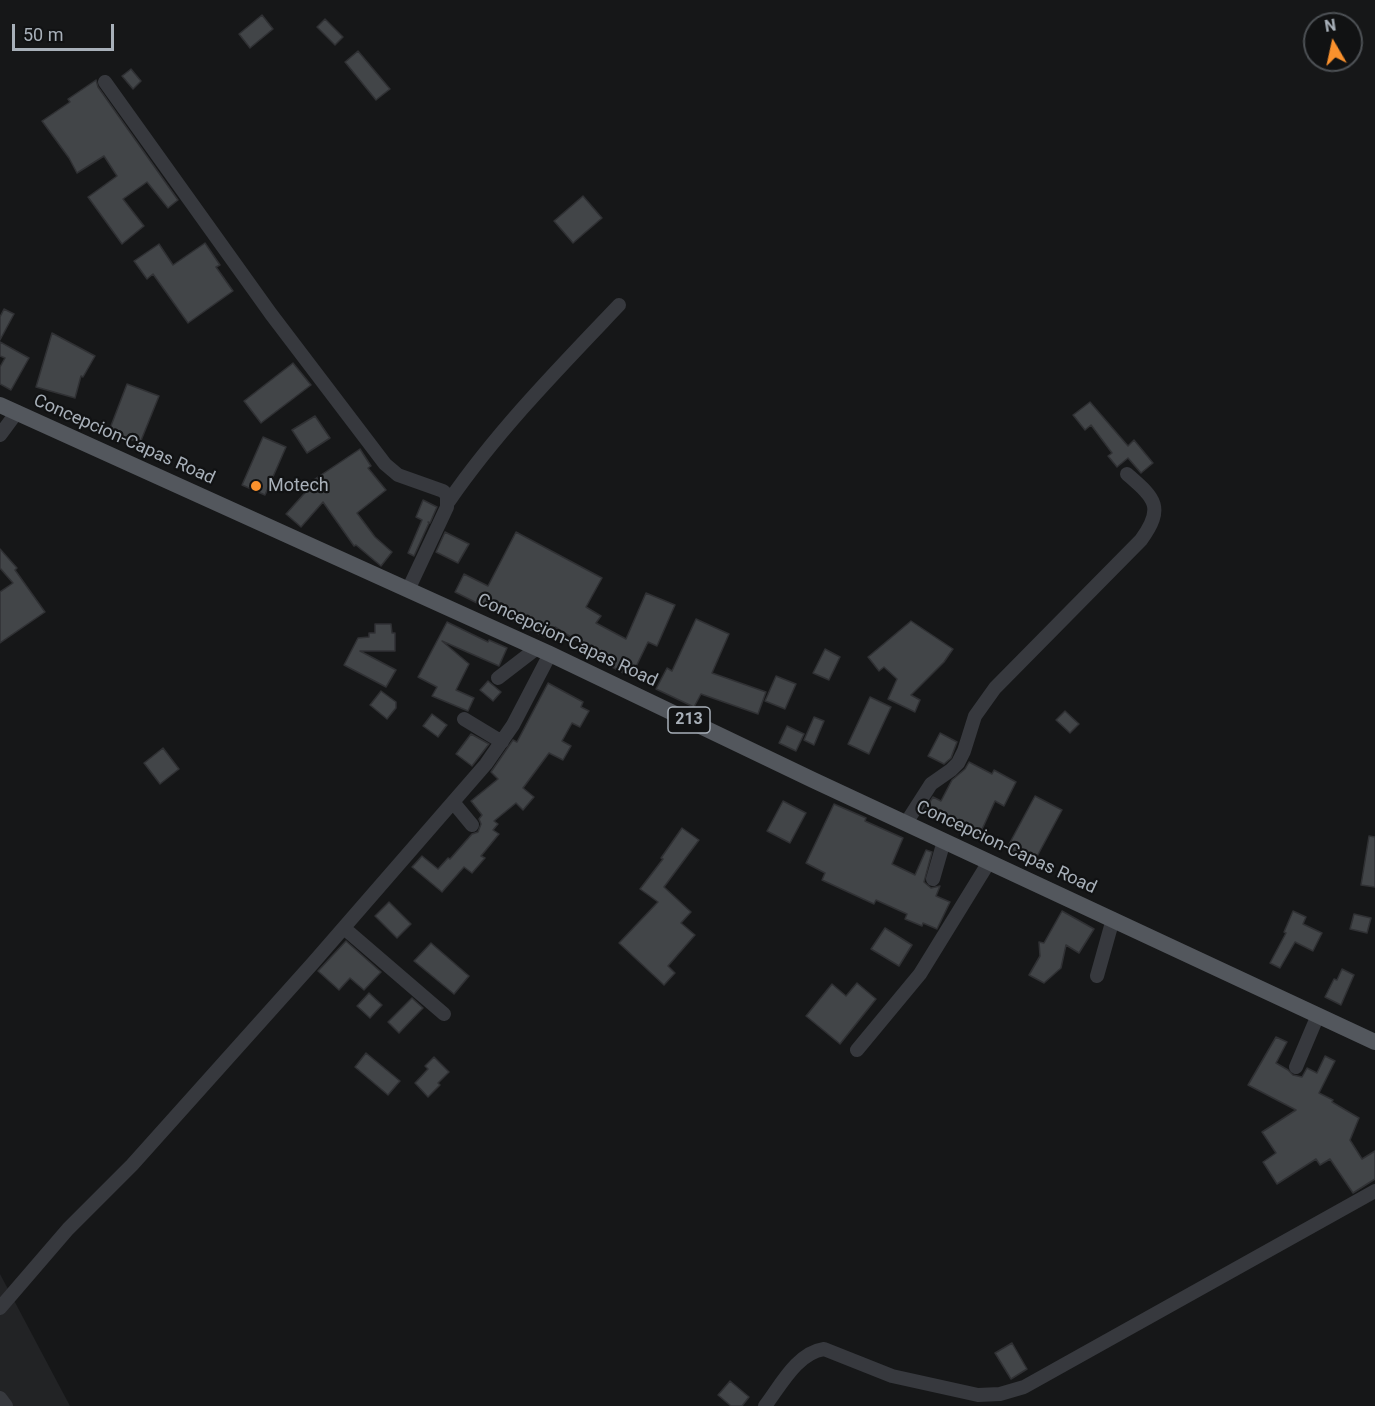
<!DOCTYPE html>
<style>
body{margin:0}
#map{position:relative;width:1375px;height:1406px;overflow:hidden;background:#161718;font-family:Roboto,sans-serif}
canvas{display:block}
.north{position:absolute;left:1303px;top:12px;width:60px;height:60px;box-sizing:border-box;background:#111213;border:2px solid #4d5155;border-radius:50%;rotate:351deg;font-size:16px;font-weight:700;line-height:24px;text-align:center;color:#a8b0b9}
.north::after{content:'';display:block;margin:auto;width:21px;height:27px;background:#fa912d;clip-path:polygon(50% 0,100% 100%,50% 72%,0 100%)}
.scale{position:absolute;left:12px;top:24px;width:102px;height:27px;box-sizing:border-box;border:3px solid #a8b0b9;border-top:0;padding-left:8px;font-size:18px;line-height:21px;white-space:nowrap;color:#a8b0b9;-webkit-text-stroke:4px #111213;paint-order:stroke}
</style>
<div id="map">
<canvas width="1375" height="1406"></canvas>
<div class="north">N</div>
<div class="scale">50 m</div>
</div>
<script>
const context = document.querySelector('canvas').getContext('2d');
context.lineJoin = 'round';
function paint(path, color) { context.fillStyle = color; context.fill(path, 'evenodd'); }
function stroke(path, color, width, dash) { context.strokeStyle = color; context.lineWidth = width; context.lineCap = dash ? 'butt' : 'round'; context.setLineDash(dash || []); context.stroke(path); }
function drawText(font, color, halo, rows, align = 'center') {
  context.font = font + ' Roboto,sans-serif'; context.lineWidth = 4.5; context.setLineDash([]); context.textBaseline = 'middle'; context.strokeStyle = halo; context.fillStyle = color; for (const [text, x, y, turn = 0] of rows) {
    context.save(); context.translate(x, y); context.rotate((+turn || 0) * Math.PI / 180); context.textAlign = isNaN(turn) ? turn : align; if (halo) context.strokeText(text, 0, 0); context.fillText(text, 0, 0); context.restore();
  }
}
paint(new Path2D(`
 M0,1274L70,1406H0Z`), '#222325');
const building = new Path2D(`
 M262,15L273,29L250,48L239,34Z
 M325,19L343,37L335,45L317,27Z
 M358,51L390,89L376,100L345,62Z
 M131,69L141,81L133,89L122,76Z
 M96,80L98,87L178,200L168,208L147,182L123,199L144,226L122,244L88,197L117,176L104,156L77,173L69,158L42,121L70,102L68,99Z
 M583,196L602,218L573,243L554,221Z
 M205,243L220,265L216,267L233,291L188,323L153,274L147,279L134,261L159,244L173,265Z
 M4,309L14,314L0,340V317Z
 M52,333L95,356L83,377L81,376L75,398L36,387Z
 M0,342L29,358L11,390L0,384V367L5,358L0,356Z
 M293,363L311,385L261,423L244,401Z
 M127,384L159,396L140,443L109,431Z
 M1090,402L1128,446L1134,440L1153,463L1141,473L1128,458L1117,467L1108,456L1112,453L1091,425L1085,430L1073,415Z
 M315,416L330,438L307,453L292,430Z
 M263,437L286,447L265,495L242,485Z
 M360,449L371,466L368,468L386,490L357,513L375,537L392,552L381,566L356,545L354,546L323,502L301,527L286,514L311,486L309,483Z
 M423,500L437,507L430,523L428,522L429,523L414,556L408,553L422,520L416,517Z
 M445,532L469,544L458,563L436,552Z
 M516,532L602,578L586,607L601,616L596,623L626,639L646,593L675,605L657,646L648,642L631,677L584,652L587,647L555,627L549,639L455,592L464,574L488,586Z
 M0,549L17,568L15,570L45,612L0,643V592L13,583L0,568Z
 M696,619L729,634L712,673L766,692L758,714L701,694L694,707L656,689L667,668L672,671Z
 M911,621L953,649L944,662L911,695L920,700L915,712L888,699L897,679L884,667L879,671L868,657Z
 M447,622L488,642L489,640L507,648L499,666L442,641L469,664L456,690L474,698L468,711L432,696L437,687L418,677Z
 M375,624H391L392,633H395V651H360L396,670L386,687L344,665L358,638L369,637V633H375Z
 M825,649L840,657L829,680L813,673Z
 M776,676L796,684L785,709L765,701Z
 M488,681L501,692L493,701L480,690Z
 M548,683L583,702L581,707L589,711L580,727L572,723L562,741L571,746L563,760L549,753L523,788L534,797L523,810L516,803L494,821L498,824L493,830L499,834L481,856L485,858L472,873L464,867L442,892L412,867L422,856L438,869L448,858L450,859L472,834L478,832L481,824L479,819L482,815L471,801L498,779L491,772L513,740L517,742Z
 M381,691L396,702V708L387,719L370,705Z
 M870,697L891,707L869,754L848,744Z
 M1065,711L1079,724L1070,733L1056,720Z
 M432,714L447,725L438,737L423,726Z
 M814,717L824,721L814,745L804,740Z
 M787,726L804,734L796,751L779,743Z
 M940,733L957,742L951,758L944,764L928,756Z
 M471,734L489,744L472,766L456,754Z
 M163,748L179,769L160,784L144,763Z
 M969,762L992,774L994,770L1016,782L1004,806L995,801L979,836L924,811L933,797L941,801L952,780L965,769Z
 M1035,796L1062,810L1034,862L1007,848Z
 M783,801L806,813L790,843L767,831Z
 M834,804L866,818L865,821L903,838L892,864L915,875L926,850L932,852L924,882L931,888L940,886L936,896L950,902L937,929L923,923L922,926L905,919L907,914L876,900L874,904L822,880L825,873L806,863Z
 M682,828L699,840L664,887L691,912L681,923L695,935L668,966L675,973L664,985L619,943L658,902L640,889L663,859L661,858Z
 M1369,836L1375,837V887L1361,885Z
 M389,902L411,924L397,938L375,916Z
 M1062,911L1094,929L1079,953L1066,945L1061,968L1044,983L1029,975L1040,956L1039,942L1044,943Z
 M1293,911L1306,917L1303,924L1322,933L1313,951L1295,942L1280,968L1270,963L1286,933L1284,932Z
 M1354,914L1371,918L1367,933L1350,929Z
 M885,928L912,945L899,966L871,949Z
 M346,941L381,972L364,990L350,978L339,990L318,971Z
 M431,943L469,976L454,994L414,961Z
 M1342,969L1354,975L1341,1005L1325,997L1334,979L1337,980Z
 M857,983L876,999L840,1044L806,1016L832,984L846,996Z
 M369,993L382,1005L370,1018L357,1006Z
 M412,998L423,1008L399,1033L388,1022Z
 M1276,1037L1287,1042L1276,1063L1288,1070L1293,1075L1302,1077L1307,1068L1317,1073L1325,1056L1335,1061L1319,1093L1333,1100L1332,1102L1359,1118L1350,1140L1362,1159L1375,1151V1179L1353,1193L1330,1159L1320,1165L1316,1159L1277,1184L1263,1162L1276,1153L1262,1132L1296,1110L1248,1085Z
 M366,1053L400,1081L388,1095L355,1067Z
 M434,1057L449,1072L438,1083L440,1085L428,1097L415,1083L428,1069L425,1066Z
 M1012,1343L1027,1369L1011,1379L995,1353Z
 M730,1381L749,1397L742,1406H731L718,1395Z`);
paint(building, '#424548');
stroke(building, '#303134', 1.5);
stroke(new Path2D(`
 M105,82L271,314L385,464L398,475L443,491L447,495V507L408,590
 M0,435L17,412
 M449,501C498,430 560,367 619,305
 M498,678L537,648
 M464,719L502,742
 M453,802L472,825
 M906,823L931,784L951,770L958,763L964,751L975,716L995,688L1141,540C1166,506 1153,497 1127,474
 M933,879L944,841
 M344,928L444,1014
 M1097,976L1113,919
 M857,1050L920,974L989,862
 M1296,1067L1318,1015
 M0,1308L68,1229L132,1165L313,963L486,764L513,725L550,654
 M0,1398L6,1406
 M765,1406C781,1385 797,1353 824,1349L892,1376L978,1395L1000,1394L1024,1387L1375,1191`), '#37393e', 14);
stroke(new Path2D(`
 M0,405L550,654L813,780L1375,1042`), '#53575d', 16);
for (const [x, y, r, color] of [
 [256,486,6,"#fa912d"]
]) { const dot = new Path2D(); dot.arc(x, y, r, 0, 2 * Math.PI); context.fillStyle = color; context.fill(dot); stroke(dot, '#111213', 2); }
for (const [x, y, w] of [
 [689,720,42]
]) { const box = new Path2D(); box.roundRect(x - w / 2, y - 13, w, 26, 4.5); context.fillStyle = '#111213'; context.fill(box); stroke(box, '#a8b0b9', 1.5); }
drawText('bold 16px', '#a8b0b9', null, [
 ["213",689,720]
]);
drawText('18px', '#a8b0b9', '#111213', [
 ["Concepcion-Capas Road",124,440,24],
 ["Concepcion-Capas Road",567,641,25],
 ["Concepcion-Capas Road",1006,848,25]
]);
drawText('18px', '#a8b0b9', '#111213', [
 ["Motech",268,486]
], 'left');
</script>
